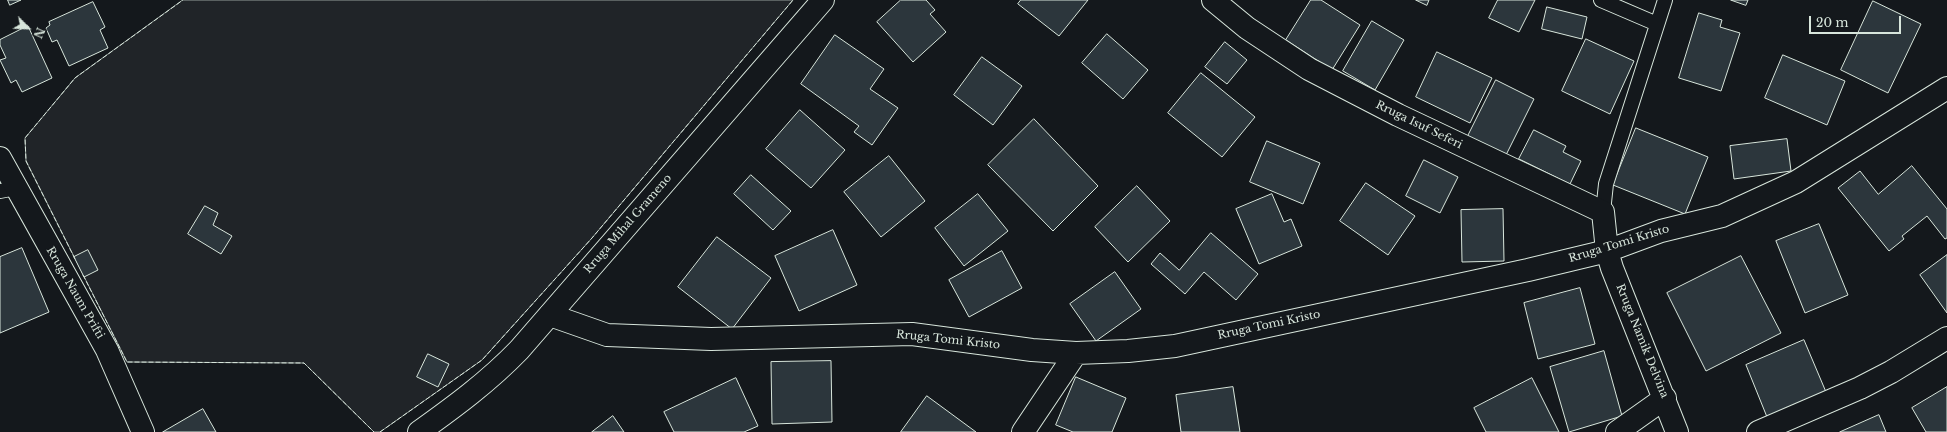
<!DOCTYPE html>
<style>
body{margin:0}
#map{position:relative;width:1947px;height:432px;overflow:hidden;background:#14181c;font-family:"Libre Baskerville",serif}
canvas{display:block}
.north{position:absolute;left:8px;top:8px;width:40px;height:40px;-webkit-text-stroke:3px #14181c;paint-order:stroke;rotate:114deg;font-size:11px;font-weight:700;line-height:16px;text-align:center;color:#d8e6dc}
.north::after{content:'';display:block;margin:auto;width:14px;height:18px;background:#d8e6dc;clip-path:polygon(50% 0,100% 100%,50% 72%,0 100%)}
.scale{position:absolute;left:1809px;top:16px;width:92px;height:18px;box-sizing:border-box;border:2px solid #d8e6dc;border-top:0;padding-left:5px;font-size:12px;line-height:14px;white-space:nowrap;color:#d8e6dc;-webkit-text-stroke:3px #14181c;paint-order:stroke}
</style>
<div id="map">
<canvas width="1947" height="432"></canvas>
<div class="north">N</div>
<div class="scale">20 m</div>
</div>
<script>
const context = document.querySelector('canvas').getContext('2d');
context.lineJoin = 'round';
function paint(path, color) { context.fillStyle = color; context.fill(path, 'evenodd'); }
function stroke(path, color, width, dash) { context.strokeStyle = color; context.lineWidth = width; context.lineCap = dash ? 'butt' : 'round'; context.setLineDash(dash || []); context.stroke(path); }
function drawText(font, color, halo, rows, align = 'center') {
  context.font = font + ' "Libre Baskerville",serif'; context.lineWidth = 3; context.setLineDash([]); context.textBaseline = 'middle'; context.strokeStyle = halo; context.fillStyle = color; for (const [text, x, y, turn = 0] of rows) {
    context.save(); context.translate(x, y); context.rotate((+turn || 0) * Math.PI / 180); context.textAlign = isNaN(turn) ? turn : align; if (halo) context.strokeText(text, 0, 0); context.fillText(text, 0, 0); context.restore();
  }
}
const green = new Path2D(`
 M183,0H793L592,238L482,360L380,432H374L304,363L127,362L26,161L25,138L75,78Z`);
paint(green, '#202428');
stroke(green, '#939e99', 1);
const building = new Path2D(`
 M8,0H21L10,5Z
 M901,0H926L935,10L930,14L946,32L913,62L877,22Z
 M1021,0H1088L1059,36L1018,4Z
 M1311,0H1321L1360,25L1332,70L1286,40Z
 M1416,0H1429L1427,5Z
 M1498,0H1535L1519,32L1489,18Z
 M1731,0H1748L1746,5Z
 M1873,1L1921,24L1888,93L1841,70Z
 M93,2L105,27L100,30L108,48L69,66L57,40L52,42L46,28L50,25L49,22Z
 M1547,7L1587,17L1582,39L1542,29Z
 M1699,13L1722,20L1720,27L1740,33L1721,91L1679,78Z
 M1372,21L1404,40L1375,90L1343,71Z
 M28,26L52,78L22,92L16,80L11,83L0,60L6,58L0,45V40Z
 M1107,34L1148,70L1123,99L1082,63Z
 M835,35L884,69L870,89L898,108L872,145L854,132L859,126L801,84Z
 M1586,39L1634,61L1610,114L1562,91Z
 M1225,42L1247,60L1227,84L1205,67Z
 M1437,52L1492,78L1470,123L1416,97Z
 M1783,55L1845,81L1827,125L1765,98Z
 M982,57L1022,86L993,125L954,95Z
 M1201,73L1255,117L1222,157L1168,113Z
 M1496,80L1534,99L1506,155L1468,136Z
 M800,110L845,150L811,188L766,149Z
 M1034,119L1098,186L1053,231L988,165Z
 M1636,128L1708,157L1685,214L1613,185Z
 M1534,130L1566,146L1563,152L1581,161L1570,184L1519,159Z
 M1787,139L1791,171L1734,179L1730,146Z
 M1267,141L1320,163L1303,204L1250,182Z
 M889,156L925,201L881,237L844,192Z
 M1424,160L1458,177L1440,213L1406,196Z
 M1912,166L1947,209V238L1945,239L1927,216L1902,236L1904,239L1889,251L1838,188L1860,171L1878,194Z
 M751,175L791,211L773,230L734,194Z
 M1366,183L1415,216L1388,255L1340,221Z
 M1137,186L1170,221L1128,262L1095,227Z
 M978,194L1008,231L964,266L935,228Z
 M1272,194L1284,222L1291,219L1302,246L1259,264L1236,209Z
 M205,206L218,213L213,225L232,236L221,254L188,234Z
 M1503,209L1504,261L1462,262L1461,210Z
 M1819,224L1848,295L1805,313L1776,241Z
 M833,230L857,285L799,311L775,256Z
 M1211,233L1258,274L1236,300L1204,272L1185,294L1151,264L1160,253L1179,270Z
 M717,237L771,278L732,329L678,287Z
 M22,248L49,312L0,333V257Z
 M88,250L98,270L84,277L74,257Z
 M1002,251L1022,288L969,317L949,280Z
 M1947,255V313L1920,275Z
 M1741,256L1781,333L1706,371L1667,293Z
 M1115,272L1141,309L1096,341L1070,304Z
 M1580,288L1595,344L1538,359L1524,303Z
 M1804,340L1826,392L1767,417L1746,365Z
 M1604,351L1622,416L1569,432L1550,367Z
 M428,354L449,364L438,387L417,377Z
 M831,361L832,422L772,424L771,362Z
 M1076,377L1126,398L1112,432H1073L1056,425Z
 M736,378L758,426L744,432H674L664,412Z
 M1532,378L1559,432H1486L1474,408Z
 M1233,387L1240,432H1181L1176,395Z
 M1947,387V432H1926L1912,408Z
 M927,396L976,432H901Z
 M203,409L216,432H163Z
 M1879,415L1886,432H1840Z
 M613,416L624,432H592Z`);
paint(building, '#2c363c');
stroke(building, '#d8e6dc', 1);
const service = new Path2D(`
 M1601,0L1657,24
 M0,191L16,188
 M1603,212L1606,184L1665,0`);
const minor = new Path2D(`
 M1213,0L1247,28L1309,69L1398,115L1603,212L1607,251L1612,268L1677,432
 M0,158L107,350L143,432
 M550,315L607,335L711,339L912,334L1032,350L1076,353L1128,351L1175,346L1528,270L1607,251L1661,231L1722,216L1796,182L1947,88
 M1023,432L1076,353
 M1617,432L1665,398
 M1758,432L1860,388L1891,372L1947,338`);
const tertiary = new Path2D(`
 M419,432C454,407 488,382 519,350L823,0`);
stroke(service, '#d8e6dc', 16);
stroke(minor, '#d8e6dc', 24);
stroke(tertiary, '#d8e6dc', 24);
stroke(service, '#14181c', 14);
stroke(minor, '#14181c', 22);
stroke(tertiary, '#14181c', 22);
stroke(new Path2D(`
 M75,259L26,161L25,138L75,78L183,0
 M83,275L127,362L304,363L374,432
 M380,432L482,360L592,238L793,0`), '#d8e6dc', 1, [5, 2]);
drawText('11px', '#d8e6dc', '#14181c', [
 ["Rruga Isuf Seferi",1419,125,26],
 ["Rruga Mihal Grameno",628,224,-49],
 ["Rruga Tomi Kristo",1619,244,-17],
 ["Rruga Naum Prifti",75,293,60],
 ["Rruga Tomi Kristo",1269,325,-12],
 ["Rruga Tomi Kristo",948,340,6],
 ["Rruga Namik Delvina",1642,341,68]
]);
</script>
